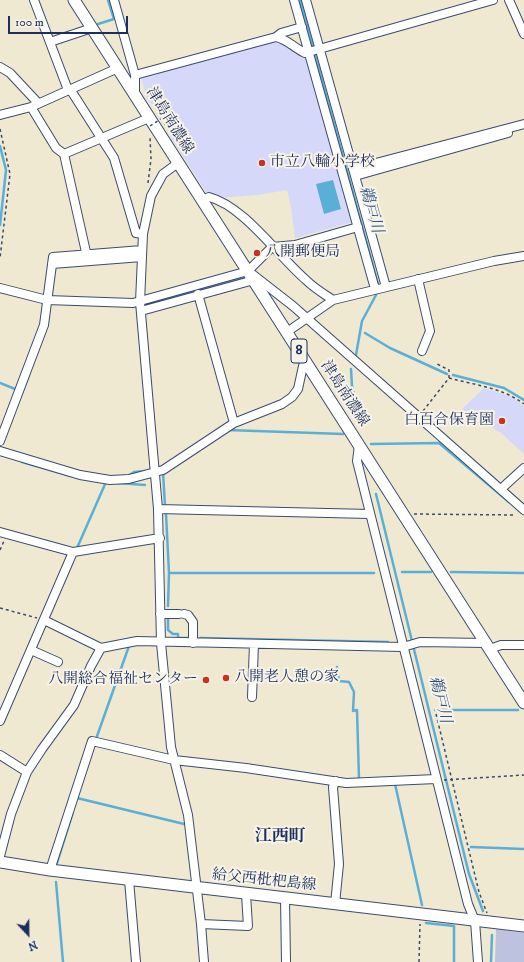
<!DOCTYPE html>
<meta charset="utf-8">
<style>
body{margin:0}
#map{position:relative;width:524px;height:962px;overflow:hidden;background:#efe9d1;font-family:"IM FELL DW Pica",serif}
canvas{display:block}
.north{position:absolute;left:8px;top:914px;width:40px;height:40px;-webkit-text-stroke:3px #f7f3e8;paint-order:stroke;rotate:158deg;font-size:11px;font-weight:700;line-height:16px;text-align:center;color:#1b2f5e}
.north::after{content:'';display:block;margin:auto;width:14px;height:18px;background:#1b2f5e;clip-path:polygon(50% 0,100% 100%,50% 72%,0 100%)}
.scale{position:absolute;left:8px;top:16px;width:120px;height:18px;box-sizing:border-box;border:2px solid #1b2f5e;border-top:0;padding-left:5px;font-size:12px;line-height:14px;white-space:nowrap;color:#1b2f5e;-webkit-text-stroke:3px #f7f3e8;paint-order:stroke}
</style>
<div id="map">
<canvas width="524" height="962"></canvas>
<div class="north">N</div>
<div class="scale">100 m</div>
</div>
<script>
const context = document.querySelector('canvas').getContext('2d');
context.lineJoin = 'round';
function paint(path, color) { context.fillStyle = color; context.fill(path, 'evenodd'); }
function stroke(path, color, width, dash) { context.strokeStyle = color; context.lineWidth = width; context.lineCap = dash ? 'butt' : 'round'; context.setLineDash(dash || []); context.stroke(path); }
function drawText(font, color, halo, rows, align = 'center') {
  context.font = font + ' "IM FELL DW Pica","Noto Serif JP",serif'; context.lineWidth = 4; context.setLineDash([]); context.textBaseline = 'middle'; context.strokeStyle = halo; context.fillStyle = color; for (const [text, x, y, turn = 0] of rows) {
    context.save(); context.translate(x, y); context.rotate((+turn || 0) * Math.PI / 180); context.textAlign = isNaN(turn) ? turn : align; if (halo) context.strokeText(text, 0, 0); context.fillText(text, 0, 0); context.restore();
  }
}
paint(new Path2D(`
 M273,41L285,44L295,54L305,56L353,222L295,238L291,207L287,190L258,195L218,198L208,195L170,136L174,132L163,114L164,108L153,105L148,101L141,78Z
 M484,388L512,397L524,406V454L501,433L462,409Z`), '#d5d8f9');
paint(new Path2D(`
 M496,929L524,933V962H495Z`), '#bdc3de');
paint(new Path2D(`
 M333,180L341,209L324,214L316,184Z`), '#5bafd7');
stroke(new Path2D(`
 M300,0L378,284L376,295L362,321L356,355
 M98,24L114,19L108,0
 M0,146L6,170L0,225
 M149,304L244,278
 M365,333L390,348L447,374
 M351,369L352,386L361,426
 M453,375L504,388L524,400
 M0,383L15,389
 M22,393L29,375
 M227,430L343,434
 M371,444L439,443L509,502
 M22,462L71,476
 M163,472L165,506
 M128,476L134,472L146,471
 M118,483L145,485
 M376,494L469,874L483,911
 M166,514L169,573L168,606
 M77,548L106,482
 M402,572H431
 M451,572L524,573
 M169,573H374
 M168,617V630L173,634H178V638H188
 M200,638L388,642
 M337,667L339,681L349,682L354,692L353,711L357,710L359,779
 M435,710H518
 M96,739L129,646
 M395,784L422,905
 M77,798L184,824
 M471,847L524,849
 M57,863L73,812
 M56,882L63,962
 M426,923L454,926V962
 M491,962L492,935`), '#5bafd7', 2.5);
const minor = new Path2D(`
 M34,0L68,90
 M114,0L135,75V94
 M294,0L375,289
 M306,0L386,287
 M509,0L524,34
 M276,37L281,33L302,27
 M50,42L92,28
 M0,67L10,73L38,103
 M135,75L276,37C287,39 294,48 305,53L493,0
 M70,89L114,158L136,233L143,234
 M31,107L56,148L64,154L149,118
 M0,115L31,107L118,68
 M64,154L88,261
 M178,163L163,174L151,196L143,234L140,302L158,509L161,643L171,747L188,815L201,924L204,962
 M353,169L524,124
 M355,176L508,133
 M202,200L209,197C244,206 278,256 306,280C314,288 324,294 333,300
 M52,264L142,257
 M252,274L293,306L524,510
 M418,279L430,331L422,351
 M0,288L47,300L133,303L248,271L272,247L295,245L358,227
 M198,294L234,423
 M141,311L254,280
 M287,332L333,300L494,261L524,256
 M0,441L44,325L53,257L142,250
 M359,445L357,461L468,904L475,921L478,962
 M0,451L80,475L110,480L129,479L163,470L234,423L282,404L292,397L298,389L303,366L306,362
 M501,489L524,468
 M158,509L370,514
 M0,532L73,552
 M160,614H179
 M184,614L188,615L193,622V643
 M44,620L101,648L137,641L403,647L420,642L486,643
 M490,649L501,645H524
 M31,650L58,662
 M252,697L254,644
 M0,721L73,552L160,538
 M0,755L27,772
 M0,856L11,814L27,772L42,749L74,705L91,666L101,648
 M50,870L92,741L174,760L246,768L346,783L436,779
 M129,880L136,962
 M285,898L286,962
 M335,904L339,864L333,787L336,781
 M201,924L248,926L246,894`);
const major = new Path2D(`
 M74,0L524,703
 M0,862L50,870L524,926`);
stroke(minor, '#3b4b6f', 10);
stroke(major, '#3b4b6f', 13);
stroke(new Path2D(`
 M162,118L165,125
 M0,129L10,174L0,258
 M148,183L151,159L150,137
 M449,378C475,385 503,388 524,404
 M423,411L449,378V370L437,364
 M414,514L516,515
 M0,550L4,541
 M0,608L37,618
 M436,714L479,892L487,913
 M444,780L524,775
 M419,962L420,924`), '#3b4b6f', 1.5, [3, 3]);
stroke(minor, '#fff', 8);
stroke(major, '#fff', 11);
stroke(new Path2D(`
 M150,126L162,118`), '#3b4b6f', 1.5, [3, 3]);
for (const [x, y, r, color] of [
 [262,163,4,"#c8321e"],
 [257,253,4,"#c8321e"],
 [502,421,4,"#c8321e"],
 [226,678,4,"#c8321e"],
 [206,680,4,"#c8321e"]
]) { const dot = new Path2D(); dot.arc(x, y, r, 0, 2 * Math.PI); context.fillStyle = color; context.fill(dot); stroke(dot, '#f7f3e8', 1.5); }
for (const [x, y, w] of [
 [299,351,16]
]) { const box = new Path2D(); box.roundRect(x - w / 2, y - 12, w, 24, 3); context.fillStyle = '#f7f3e8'; context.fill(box); stroke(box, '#1b2f5e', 1); }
drawText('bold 14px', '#1b2f5e', null, [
 ["8",299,351]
]);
drawText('15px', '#1b2f5e', '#f7f3e8', [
 ["津島南濃線",169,121,58],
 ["津島南濃線",344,394,57],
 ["給父西枇杷島線",264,881,6]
]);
drawText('15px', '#1b2f5e', '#f7f3e8', [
 ["市立八輪小学校",270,163],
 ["八開郵便局",265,253],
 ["白百合保育園",494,421,"right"],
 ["八開老人憩の家",234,678],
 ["八開総合福祉センター",198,680,"right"]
], 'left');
drawText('italic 16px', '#2e5582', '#f7f3e8', [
 ["鵜戸川",370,210,74],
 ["鵜戸川",439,700,76]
]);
drawText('bold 17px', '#1b2f5e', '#f7f3e8', [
 ["江西町",280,837]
]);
</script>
